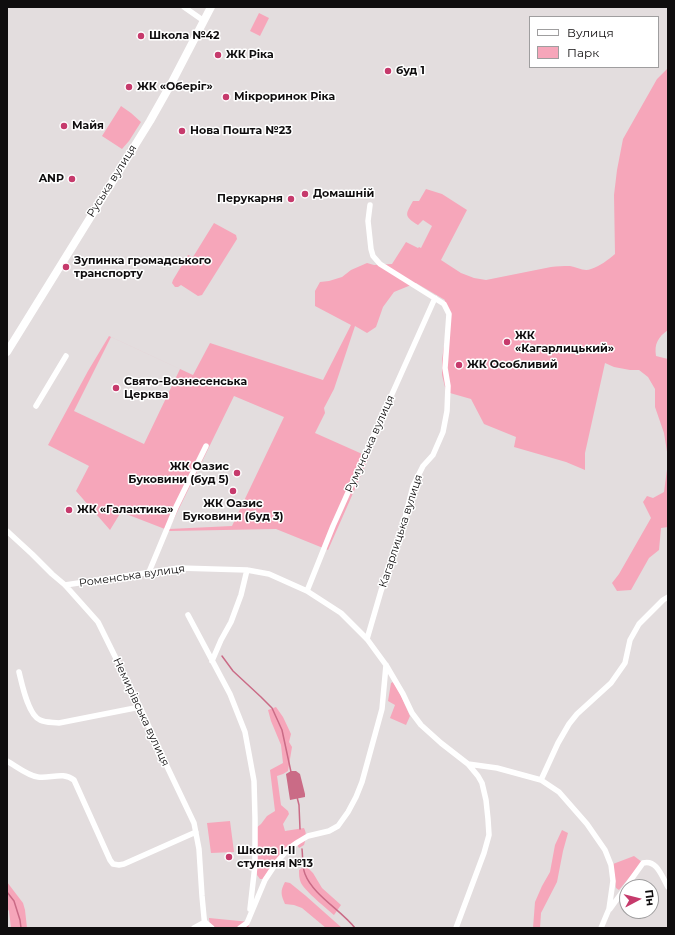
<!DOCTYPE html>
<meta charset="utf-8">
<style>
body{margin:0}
#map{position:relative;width:675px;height:935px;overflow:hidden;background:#e3ddde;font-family:Montserrat,sans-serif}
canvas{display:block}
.frame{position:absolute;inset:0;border:8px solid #0f0d0e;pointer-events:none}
.legend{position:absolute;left:529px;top:16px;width:130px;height:52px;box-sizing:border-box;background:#fff;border:1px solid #9f9e9f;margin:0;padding:5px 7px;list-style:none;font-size:12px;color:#0f0d0e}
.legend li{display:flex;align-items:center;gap:8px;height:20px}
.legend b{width:20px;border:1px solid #9f9e9f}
.north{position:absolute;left:619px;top:879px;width:40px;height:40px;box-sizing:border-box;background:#fff;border:1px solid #9f9e9f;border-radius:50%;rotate:83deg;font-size:11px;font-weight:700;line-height:16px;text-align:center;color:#0f0d0e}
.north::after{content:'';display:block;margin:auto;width:14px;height:18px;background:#c63a6c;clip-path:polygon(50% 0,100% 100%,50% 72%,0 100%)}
</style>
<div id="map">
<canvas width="675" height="935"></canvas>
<div class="frame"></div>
<ul class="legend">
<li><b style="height:5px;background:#fff"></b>Вулиця</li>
<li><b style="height:11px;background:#f6a6ba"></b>Парк</li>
</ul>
<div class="north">Пн</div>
</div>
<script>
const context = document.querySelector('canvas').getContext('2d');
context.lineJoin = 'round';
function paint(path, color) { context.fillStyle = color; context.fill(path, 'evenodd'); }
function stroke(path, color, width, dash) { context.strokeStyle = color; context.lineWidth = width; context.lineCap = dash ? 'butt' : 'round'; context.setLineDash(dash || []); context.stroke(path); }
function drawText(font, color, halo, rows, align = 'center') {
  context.font = font + ' Montserrat,sans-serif'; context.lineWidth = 3; context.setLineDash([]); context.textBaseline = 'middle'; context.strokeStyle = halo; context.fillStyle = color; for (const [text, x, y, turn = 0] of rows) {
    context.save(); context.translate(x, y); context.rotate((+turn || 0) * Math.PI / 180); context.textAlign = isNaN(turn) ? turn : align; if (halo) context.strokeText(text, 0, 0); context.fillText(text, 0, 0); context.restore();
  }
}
paint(new Path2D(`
 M259,13L269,18L260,36L250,31Z
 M668,68V330C658,337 654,344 656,356L668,359V458L664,433L655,407V389L648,377L639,370H630L614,367L605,363L585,453V470L566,462L514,447L516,437L484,424L471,399L450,393L446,391L442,375V360L447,325V312L443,306L445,300L416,283L394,292L383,307L376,327L367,333L355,326L334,389L324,408L325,413L315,433L369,457L328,550L276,529L170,531L121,512L110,530L76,491L89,466L48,445L88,371L109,336L193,375L210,343L323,380L351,325L315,306V291L320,282L329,281L342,277L351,270L367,263L374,265L392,264L406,242L418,248L419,247L421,248L432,226L423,220L418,225C404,216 405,215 413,201H419L426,189L442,194L467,210L441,260L461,273L474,278L486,280L551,267C557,266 563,266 570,266C577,267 584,272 591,269C600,266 608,260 615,254L614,195L617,170L623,139L657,79ZM111,337L180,369L144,444L74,411ZM234,396L284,417L232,526L169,529Z
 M121,106L131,113L141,122L129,141L122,149L102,136Z
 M214,223L236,235L237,239L202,295L198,296L181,285L178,287H175L172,283L173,280L188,255L193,257Z
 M668,462V527L661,528L659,550L649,558L631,590L617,591L612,583L619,574L651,518L643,502L647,496L653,498L664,492Z
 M393,682L396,685L410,716L406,725L390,718L395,705L388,701L391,683Z
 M276,707L283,717L291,734L289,742L292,747L288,771L283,774L277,776L281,805L288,811L289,814L283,824L285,831L304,828C307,834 306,839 304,845L299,848L295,841L287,847L263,879H260L257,875L256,828L261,824L267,816L275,811L270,770L283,763L281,745L271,721L268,710Z
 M230,821L234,852L211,853L207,823Z
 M562,830L568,833L563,851L557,882L541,913L540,928H533L535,902L542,886L550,872L555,845Z
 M634,856L642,862L619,890L616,888L613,864Z
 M307,867L313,873L322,888L341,905L334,915C325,907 307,893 301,883C299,879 299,874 299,870L302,868Z
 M7,882L23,903L25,910L27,928H11L9,911L7,908Z
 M285,882L290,883L306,896L342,928H326L302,908L294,905L285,904C281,895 280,891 285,882Z
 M209,918L250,922L248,928H210Z`), '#f6a6ba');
paint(new Path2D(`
 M291,771H296L300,774L305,794V797L290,800L286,774Z`), '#ca6b86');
stroke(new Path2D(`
 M222,656L233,671L261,697L272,708L282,730L291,772
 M297,797L299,805L300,829
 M302,849C303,857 302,867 305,874C313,895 341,910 355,928
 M7,892L14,901L20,920L21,928`), '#ca6b86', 1.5);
stroke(new Path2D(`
 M184,7L204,21
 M36,406L66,356
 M7,531L32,554L52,574L65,585L98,622L140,707L163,758L194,823L199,849L202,896L205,928
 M149,572L176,507L206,446
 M65,585L179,568L247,570L269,574L307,591L341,613L367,639L386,665L403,694L412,713L421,725L441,743L468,764L478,776L482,783L486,800L488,819L489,835L484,853L456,928
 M307,591L333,526L435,298
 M188,615L230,694L245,732L254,781L255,818V865L250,909
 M367,639L381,591L401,534L413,486L423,466L433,455L443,432L447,411L448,386L445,368L449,314L444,304L380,264L373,256L371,249L368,221L370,205
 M212,661L221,640L231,622L241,595L247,570
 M19,672C22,684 28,715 40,720C46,723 53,722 59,723L140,707
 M7,761C16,766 28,776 38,777C50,779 63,771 74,780L110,860L113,864L119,865L124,864L196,832
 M468,764L497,768L541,780L559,792L587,824L605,850L611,865L613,881L609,909L601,928
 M541,780L558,743L569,724L577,714L611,683L625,663L630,640L639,624L663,600L668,597
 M610,909L643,863C657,859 662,877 668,887
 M194,928L205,922L212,928
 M240,928L247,923L265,880L277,862L288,849L298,842L308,836L329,831L338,826L348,812L356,797L362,782L382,709L386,665`), '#fff', 5.5);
stroke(new Path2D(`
 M7,352L150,121L172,82L211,7`), '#fff', 8);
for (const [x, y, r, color] of [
 [141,36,4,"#c63a6c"],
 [218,55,4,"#c63a6c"],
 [388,71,4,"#c63a6c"],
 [129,87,4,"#c63a6c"],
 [226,97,4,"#c63a6c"],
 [64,126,4,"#c63a6c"],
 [182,131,4,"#c63a6c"],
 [72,179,4,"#c63a6c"],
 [305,194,4,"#c63a6c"],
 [291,199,4,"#c63a6c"],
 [66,267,4,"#c63a6c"],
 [507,342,4,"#c63a6c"],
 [459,365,4,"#c63a6c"],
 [116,388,4,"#c63a6c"],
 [237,473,4,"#c63a6c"],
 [233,491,4,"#c63a6c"],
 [69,510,4,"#c63a6c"],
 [229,857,4,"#c63a6c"]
]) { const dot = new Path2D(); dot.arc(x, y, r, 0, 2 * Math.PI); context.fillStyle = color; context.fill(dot); stroke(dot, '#fff', 1.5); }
drawText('bold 11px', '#0f0d0e', '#fff', [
 ["Школа №42",149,36],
 ["ЖК Ріка",226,55],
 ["буд 1",396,71],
 ["ЖК «Оберіг»",137,87],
 ["Мікроринок Ріка",234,97],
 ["Майя",72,126],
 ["Нова Пошта №23",190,131],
 ["ANP",64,179,"right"],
 ["Домашній",313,194],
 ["Перукарня",283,199,"right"],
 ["Зупинка громадського",74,261],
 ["транспорту",74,274],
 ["ЖК",515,336],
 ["«Кагарлицький»",515,349],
 ["ЖК Особливий",467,365],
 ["Свято-Вознесенська",124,382],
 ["Церква",124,395],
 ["ЖК Оазис",229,467,"right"],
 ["Буковини (буд 5)",229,480,"right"],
 ["ЖК Оазис",233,504,"center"],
 ["Буковини (буд 3)",233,517,"center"],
 ["ЖК «Галактика»",77,510],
 ["Школа I-II",237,851],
 ["ступеня №13",237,864]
], 'left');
drawText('11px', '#0f0d0e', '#fff', [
 ["Руська вулиця",112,181,-58],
 ["Румунська вулиця",370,444,-66],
 ["Кагарлицька вулиця",401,531,-72],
 ["Роменська вулиця",132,576,-8],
 ["Немирівська вулиця",141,712,65]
]);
</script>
